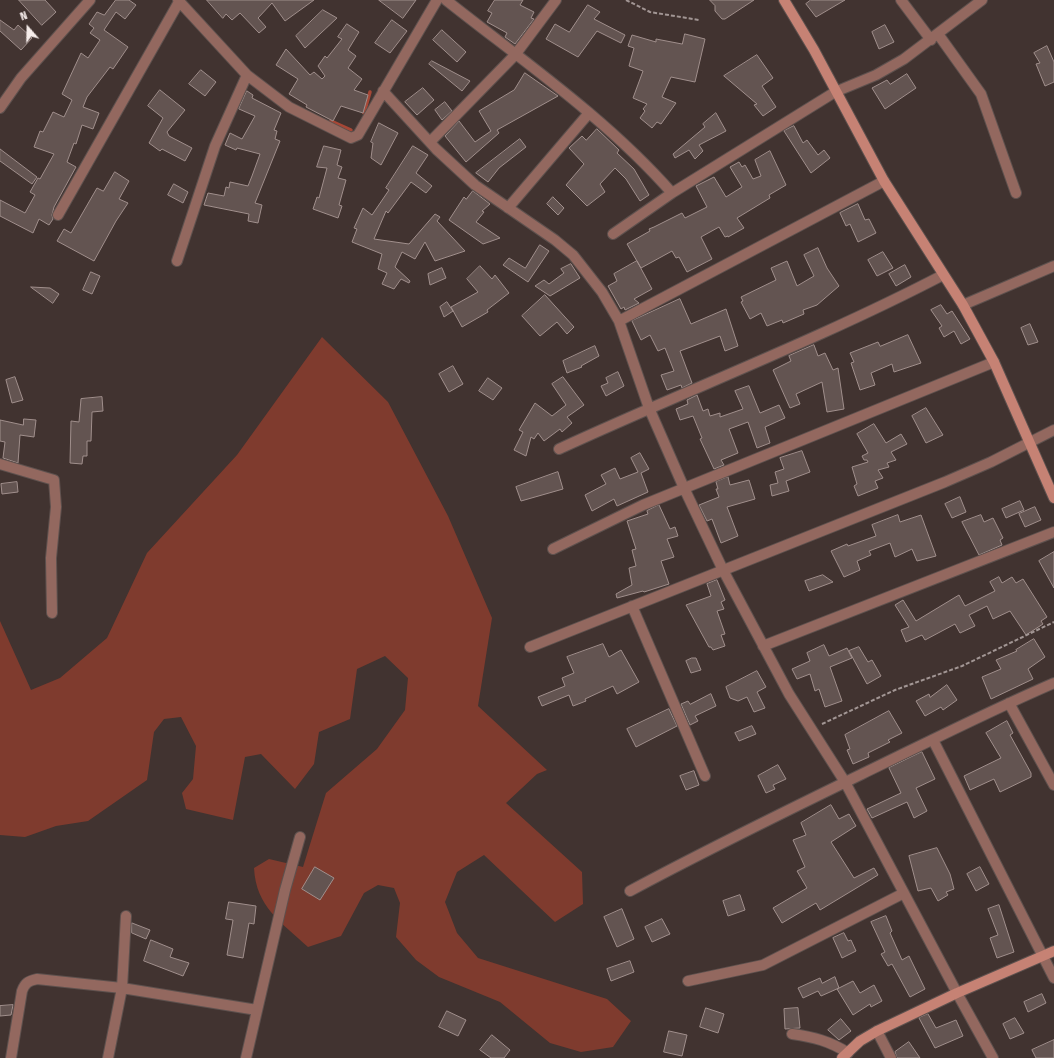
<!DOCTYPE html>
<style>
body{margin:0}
#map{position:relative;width:1054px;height:1058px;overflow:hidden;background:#413330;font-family:"Fira Sans Condensed",sans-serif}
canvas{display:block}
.north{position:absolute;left:8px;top:8px;width:40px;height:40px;-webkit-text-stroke:3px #413330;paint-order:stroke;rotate:340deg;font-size:11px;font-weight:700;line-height:16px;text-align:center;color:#f6edeb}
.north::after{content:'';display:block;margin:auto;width:14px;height:18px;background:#f6edeb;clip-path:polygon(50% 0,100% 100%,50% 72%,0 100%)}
</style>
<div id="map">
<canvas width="1054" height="1058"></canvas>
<div class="north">N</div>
</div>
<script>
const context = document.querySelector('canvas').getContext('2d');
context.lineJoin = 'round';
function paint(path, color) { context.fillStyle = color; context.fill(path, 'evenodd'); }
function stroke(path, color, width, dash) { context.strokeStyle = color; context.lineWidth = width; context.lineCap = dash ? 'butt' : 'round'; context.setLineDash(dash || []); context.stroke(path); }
paint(new Path2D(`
 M322,337L388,402L448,516L492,618L478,706L547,770L537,774L506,803L582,872L583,904L555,922L484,855L457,872L445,902L457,933L478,958L607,999L631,1021L613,1047L581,1052L550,1043L500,1002L439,977L416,960L396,937L400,903L394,888L378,885L364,893L341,936L308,947C281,922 256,907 254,868L269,859L303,867L326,793L377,749L405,710L408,678L385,656L357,669L350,719L319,732L314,764L295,789L261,754L245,757L233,820L186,809L182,793L193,779L196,746L181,717L164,719L154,732L147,780L88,821L56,826L25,837L0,835V621L31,690L60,678L107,638L147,553L237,455Z`), '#7f3b2e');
stroke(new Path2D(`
 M364,113L370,92
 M331,121L351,130`), '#a64736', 3.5);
const building = new Path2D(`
 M19,0H45L56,12L42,25Z
 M116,0H129L136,5L125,19L116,12L104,30L128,47L113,69L110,67L87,97L83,107L99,113L93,129L82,125L76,144L74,143L67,162L76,167L54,207L52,215L53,219L49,225L39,219L33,233L0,216V200L25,213L35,195L30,192L38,178L40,179L54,154L34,147L40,131L43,132L53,112L64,117L72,100L62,94L81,53L88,58L100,40L90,33L94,28L89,24L97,12L104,15Z
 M207,0H314L285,21L272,3L258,18L266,27L259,33L240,13L232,20L226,14L223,18Z
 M379,0H416L403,18Z
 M495,0H523L520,5L534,12L531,18L534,19L515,44L505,37L507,33L487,22L492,13L488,11Z
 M710,0H754L725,19H722L715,11V6Z
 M811,0H845L816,17L806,4Z
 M588,5L600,12L594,19L625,35L621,43L597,31L578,57L546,39L555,24L569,32Z
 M323,10L337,18L305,48L296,36Z
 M0,20L14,30L18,25L32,38L21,50L0,31Z
 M392,20L407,31L390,53L375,43Z
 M347,24L359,32L348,50L356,56L348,68L362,79L354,90L368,95L363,113L341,106L333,121L306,107L307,105L289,94L298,79L276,65L286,49L310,75L314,72L322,79L325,76L318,66L325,56L327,58L342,39L338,37Z
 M885,25L894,42L879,49L872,32Z
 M442,30L466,52L457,62L433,40Z
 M685,34L705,39L695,82L671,77L662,97L676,103L661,124L657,122L652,128L640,118L645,111L643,109L647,104L633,98L643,71L629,66L634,48L628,46L632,35L656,42V39L682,44Z
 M1047,46L1054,62V82L1045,86L1036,64L1040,63L1034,53Z
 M757,55L773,78L762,86L776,107L763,116L754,105L757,104L724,76Z
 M432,61L470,81L462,91L429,64Z
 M201,70L216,82L205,96L189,84Z
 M525,73L558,96L497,130L499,133L466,162L445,136L459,121L475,142L491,131L479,111L514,90Z
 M907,74L916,88L885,109L872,88L887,80L890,84Z
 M423,88L434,100L417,115L405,102Z
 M160,90L185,110L167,132L169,136L192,148L185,161L162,149L160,151L149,143L163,118L148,106Z
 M247,91L253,95L252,98L281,113L274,130L277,131L275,139L280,141L255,203L262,205L258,223L248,221L249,214L204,205L208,193L224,196L226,187L229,188L230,182L248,186L252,176L260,154L237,148L236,150L225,145L230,133L242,139L255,116L239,109Z
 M445,102L452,111L442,120L435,110Z
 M716,113L726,131L699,145L703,151L695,159L689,150L675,158L673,154L705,127L703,124Z
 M379,123L398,133L381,165L371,158L373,143L371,142Z
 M794,126L803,143L807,140L818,155L824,150L830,158L811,173L784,131Z
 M597,129L619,150L617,153L634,169L649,195L640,201L626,179L615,168L600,184L605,192L587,206L566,185L584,164L569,148L582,136L586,140Z
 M520,139L526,147L499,168L488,182L476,173Z
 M324,146L341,150L337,165L342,167L338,178L346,180L339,205L342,206L338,218L313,209L317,197L319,198L327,168L317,167Z
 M413,146L428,155L416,173L432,186L426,193L411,182L388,213L386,211L374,239L409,244L435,214L440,217L437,221L465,251L435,261L425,242L415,259L402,252L395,267L410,281L409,283L401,279L394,289L382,284L387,273L378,269L382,254L352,242L357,229L354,228L363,208L372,215L389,190L386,188Z
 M0,149L37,177L32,184L0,161Z
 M770,151L786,185L769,195L770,198L737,218L744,228L728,237V236L725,237L719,227L701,237L712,259L687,272L679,257L676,258L672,251L641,268L627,244L650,231L649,229L654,227L682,213L685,218L707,207L696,186L714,177L726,197L742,187L730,167L739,162L742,167L745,165L753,179L761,176L755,160Z
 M115,172L129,181L119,199L128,203L116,221L94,261L57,241L64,229L71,233L97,188L103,191Z
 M174,184L188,192L183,203L168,195Z
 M473,191L490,204L482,211L484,212L476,222L500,238L483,244L449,220L464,197L466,199Z
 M553,197L564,208L558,215L547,204Z
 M858,204L865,220L869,219L876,233L858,242L850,224L846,226L840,213Z
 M540,245L549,251L528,282L503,265L509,258L525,268Z
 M818,248L827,268L839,286L817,305L803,310L804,314L783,323L782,320L767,326L761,313L750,319L741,302L743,301L741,297L776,280L771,268L787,261L797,286L814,276L804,255Z
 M883,252L893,268L877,276L868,260Z
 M637,261L652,289L634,299L639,303L625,310L624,307L621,309L608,286L617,281L614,274Z
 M571,264L580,278L550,296L535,286L544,280L549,284L564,273L561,269Z
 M905,265L911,277L896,286L889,274Z
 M480,266L492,279L495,275L509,293L487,310L488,312L462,327L451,307L478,292L467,279Z
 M442,268L446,278L430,285L428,274Z
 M91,272L100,276L92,294L83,290Z
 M31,287L50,288L59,294L53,303Z
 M545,295L574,327L567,334L557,322L540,336L522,316Z
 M680,299L691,324L726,309L738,346L725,351L720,336L680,351L692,383L682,388L681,385L667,390L661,375L674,371L665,348L658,351L650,335L641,340L632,321Z
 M447,302L453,311L444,317L440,307Z
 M941,305L947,314L952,311L970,339L961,344L954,331L944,337L939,328L942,326L931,310Z
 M1030,324L1038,342L1028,345L1021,328Z
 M908,335L921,363L894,372L892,364L871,373L875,385L860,390L851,363L854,362L850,353L878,342L880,346Z
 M814,345L818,356L825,353L833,370L838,368L844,409L827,412L822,382L796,394L800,404L790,408L773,370L791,361L789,356Z
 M595,346L599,356L581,366L582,367L567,373L563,361Z
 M453,366L463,384L449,392L439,374Z
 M618,372L624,386L606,396L601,386L608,383L606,378Z
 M15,377L23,400L12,403L6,380Z
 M563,377L584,405L567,417L572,423L562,432L560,429L544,441L538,433L534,439L531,437L526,456L514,450L523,432L519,430L535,403L552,416L566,405L552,384Z
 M488,378L502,388L493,400L479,391Z
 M749,386L760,413L779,405L785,418L765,427L770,443L757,448L748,422L729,429L738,453L721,460L724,465L714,469L700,439L702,438L693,416L680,420L676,409L688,404L687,400L697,395L703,411L708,409L710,416L720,413V417L743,409L735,391Z
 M102,397L103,411L92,412L91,441H87V456H83L82,464L70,463L71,421L79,422L81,399Z
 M926,408L943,435L926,443L912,416Z
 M24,419L36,420L34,437L20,435L18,463L3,458L5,442L0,441V420L23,425Z
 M874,424L886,443L901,434L907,444L891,452L896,460L887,463L889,467L878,470L883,478L875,481L878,488L858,496L854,486L857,484L852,467L868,462L867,460H864L862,456L868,453L857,434Z
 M802,451L810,472L786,481L789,491L772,496L770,485L778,483L775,472L784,469L780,458Z
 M640,453L649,469L641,473L648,492L617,506L614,499L592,511L585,495L606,484L601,475L615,468L620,479L638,472L631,458Z
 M558,472L563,489L521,501L516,487Z
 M728,477L730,485L749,480L755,499L727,507L738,536L721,543L712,519L707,521L699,505L719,497L716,489H718L716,482Z
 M17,482L18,492L2,494L1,484Z
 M960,497L966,512L952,518L945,504Z
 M1020,501L1024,510L1006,518L1002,509Z
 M659,505L670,529L675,527L678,536L667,539L674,557L661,561L669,584L644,592L643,591L617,598L616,594L632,585L629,568L636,566L632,550L636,549L627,521L648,514L647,511Z
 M1035,507L1041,520L1025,527L1019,514Z
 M898,515L900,522L921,515L936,556L917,561L912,549L895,557L890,543L869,551L871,555L857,561L860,570L844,577L831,551L847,544L848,546L876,536L872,525Z
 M981,515L984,522L993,518L1003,538L1000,540L1002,545L979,555L962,522Z
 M1054,552V588L1039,561Z
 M823,575L833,582L809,591L805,581Z
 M999,577L1002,583L1012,577L1016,583L1023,579L1047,617L1041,621L1043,624L1026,635L1010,611L993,619L987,606L969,615L975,626L960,633L955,624L925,640L922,635L906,642L901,630L909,627L895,605L903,600L916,621L959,595L965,606L995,591L990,582Z
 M717,580L725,600L721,602L724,609L717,611L725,634L721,635L725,646L713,650L711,647H709L686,605L711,596L707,584Z
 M1034,639L1045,657L1028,669L1033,679L991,699L982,677L1001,669L996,660L1017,651L1016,650Z
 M603,644L609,657L621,650L639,682L617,694L613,686L585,699L586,701L573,706L569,695L542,706L538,697L565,686L562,678L574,673L567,657Z
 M824,645L829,656L847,648L852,658L830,667L842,701L825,707L819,689L815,691L810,674L797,679L792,669L810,661L807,653Z
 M859,647L868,662L872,660L881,676L867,684L849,651Z
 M692,658H696L701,670L691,673L686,661Z
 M757,671L766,687L757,692L765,708L754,712L747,697L738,701L730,698L726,687Z
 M947,685L957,700L943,710L941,707L925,716L916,701L929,694L930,697Z
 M711,694L716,706L695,716L698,721L690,725L681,704L688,701L690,704Z
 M669,709L677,726L636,747L627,729Z
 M889,711L902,733L888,740L890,742L868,753L869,757L853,764L847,750L850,749L845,735Z
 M1007,721L1013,733L1010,735L1031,773V777L1000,792L994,779L970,790L964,776L1001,758L986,733Z
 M752,726L756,734L739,741L735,733Z
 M922,752L935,779L916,788L927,811L914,818L907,802L872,818L867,809L901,793L889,768Z
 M778,765L786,779L773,785L775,789L766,793L758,776Z
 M694,771L699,785L686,790L680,776Z
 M831,805L839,819L849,814L856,826L831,842L854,878L874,868L878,875L820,910L816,903L782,923L773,908L807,888L797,871L805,867L793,840L806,835L801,823Z
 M937,848L950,874L954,889L946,892L948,895L938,901L931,888L918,891L909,856Z
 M315,867L334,878L320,900L302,889Z
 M980,867L989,884L976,891L967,874Z
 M740,895L745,910L728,916L723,901Z
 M229,902L256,906L254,924L249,923L243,958L227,955L233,920L226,919Z
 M999,905L1014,952L997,958L990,938L998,935L988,909Z
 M622,909L634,939L617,947L604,917Z
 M886,916L892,931L890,933L902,960L909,956L925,989L910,997L892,964L888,966L881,954L885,952L871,922Z
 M662,919L670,934L652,942L645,927Z
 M132,923L150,930L146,939L132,933Z
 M844,933L848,941L851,940L856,951L842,958L833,938Z
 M151,940L173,949L170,957L189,963L183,976L144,961Z
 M630,961L634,972L611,981L607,969Z
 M835,977L839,988L853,981L860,993L874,985L882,1001L871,1007L870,1004L853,1015L837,989L839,988L821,996L818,991L803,998L798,988L820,978L822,983Z
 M1042,994L1046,1003L1028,1012L1024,1002Z
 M13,1005L11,1015L0,1016V1006Z
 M706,1008L724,1014L718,1033L700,1027Z
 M798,1008L800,1028L785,1029L784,1009Z
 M447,1011L466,1020L458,1036L439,1027Z
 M928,1014L936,1028L956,1020L963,1036L935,1048L919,1018Z
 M1015,1018L1024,1033L1010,1039L1003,1024Z
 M841,1019L851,1031L839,1040L828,1030Z
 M669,1031L687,1035L682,1056L664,1052Z
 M492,1035L510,1050L504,1058H491L480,1050Z
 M1054,1040V1058H1036L1032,1050Z
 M909,1042L920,1058H897L895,1052Z`);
paint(building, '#635451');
stroke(building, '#a08f8c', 1);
const street = new Path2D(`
 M178,0L247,75L289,107L351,138L358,135L437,0
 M446,0C523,61 607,119 672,193
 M901,0L931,40
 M938,34L981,94L1016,193
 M383,91L436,149L475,185L555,240L573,255L602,292L619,321L649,408L684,488L723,570L789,694L845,782L957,993L993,1058
 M0,108L21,78L90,0
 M430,142L515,55L556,0
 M508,208L589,113
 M58,215L180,0
 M613,234L672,193L835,92L876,75L904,59L982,0
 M177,261L215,146L247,75
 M963,305L1054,266
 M619,321L884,181
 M559,449C687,390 818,340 943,275
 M0,464L54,480L56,507L51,558L52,613
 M553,549L643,505L994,362
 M632,606L705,776
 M763,646L1054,532
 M530,647L945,482L991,462L1054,430
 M1009,703L1054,785
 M933,740L1054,978
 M630,891C706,850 784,812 862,774C926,743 989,711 1054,683
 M688,981L763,965L904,893
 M877,1031L891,1058
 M792,1034C813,1037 830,1041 848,1053
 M11,1058L22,991C25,983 28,981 37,979L122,988L257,1010
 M108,1058L122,988L126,916
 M246,1058L285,890L300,837`);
const secondary = new Path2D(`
 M784,0L814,50L884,181L963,305L994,362L1054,498
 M842,1058L860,1041L877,1031L957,993L1054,951`);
stroke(street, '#5e514e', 12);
stroke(secondary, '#5e514e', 12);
stroke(new Path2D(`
 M626,0L650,12L699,20
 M822,724L895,690L962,666L1054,622`), '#a29694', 2, [4, 2]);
stroke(street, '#93685f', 10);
stroke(secondary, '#c68274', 10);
</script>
